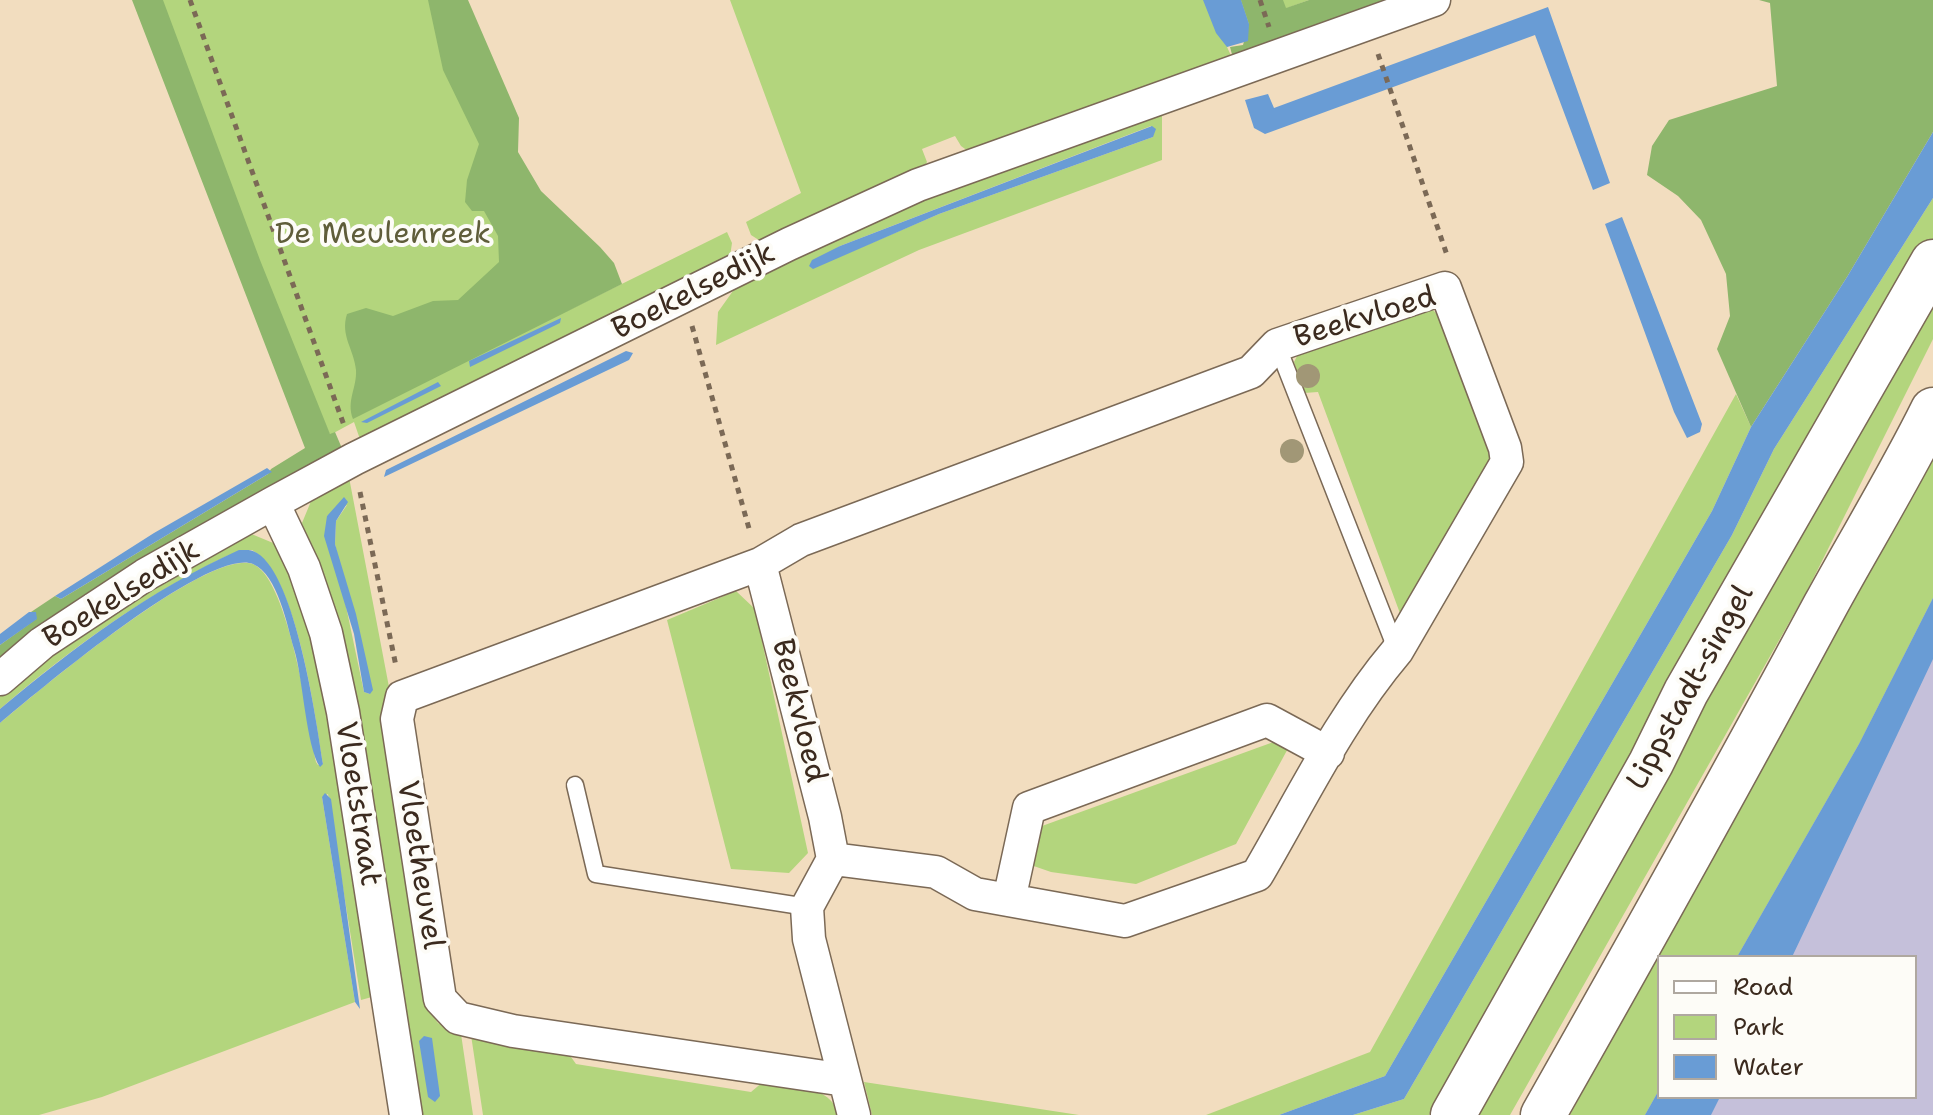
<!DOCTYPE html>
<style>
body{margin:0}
#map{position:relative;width:1933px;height:1115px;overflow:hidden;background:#f2ddbf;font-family:"Shantell Sans",sans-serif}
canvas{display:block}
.legend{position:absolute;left:1657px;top:955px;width:260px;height:144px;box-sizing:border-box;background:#fdfcf7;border:2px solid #afa8a0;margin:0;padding:10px 14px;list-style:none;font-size:24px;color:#3b2a1e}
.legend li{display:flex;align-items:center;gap:16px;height:40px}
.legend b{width:40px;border:2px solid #afa8a0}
</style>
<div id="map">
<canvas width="1933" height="1115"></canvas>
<ul class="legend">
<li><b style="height:10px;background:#fff"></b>Road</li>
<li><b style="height:22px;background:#b3d57d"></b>Park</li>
<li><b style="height:22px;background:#699cd5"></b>Water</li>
</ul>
</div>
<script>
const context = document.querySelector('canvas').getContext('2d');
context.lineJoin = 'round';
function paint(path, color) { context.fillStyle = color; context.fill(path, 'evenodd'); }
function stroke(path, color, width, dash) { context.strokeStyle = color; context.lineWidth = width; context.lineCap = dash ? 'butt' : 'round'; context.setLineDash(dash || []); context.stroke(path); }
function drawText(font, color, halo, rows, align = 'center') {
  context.font = font + ' "Shantell Sans",sans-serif'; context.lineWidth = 8; context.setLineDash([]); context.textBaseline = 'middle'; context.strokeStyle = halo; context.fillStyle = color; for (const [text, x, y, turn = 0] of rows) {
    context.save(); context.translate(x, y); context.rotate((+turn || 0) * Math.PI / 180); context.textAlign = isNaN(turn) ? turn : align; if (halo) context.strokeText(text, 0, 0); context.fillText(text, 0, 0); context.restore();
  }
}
paint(new Path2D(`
 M1933,431V1115H1577L1659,958V1097H1915V957H1660Z`), '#c5c0da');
paint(new Path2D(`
 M139,0H450L567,311L727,232L732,243L729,263L362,445L354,422L330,435Z
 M730,0H1309L1287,8L1227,47L1234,62L972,154L961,146L955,136L922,149L927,162L919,175L765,244L751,235L746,222L801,193Z
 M1162,112V160L919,250L716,345L718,312L740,281L892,210ZM1151,126L1153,137L939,214L813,268L840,246Z
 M1933,198V245L1615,783L1429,1115H1353L1404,1099L1732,535L1774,449Z
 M1933,292V339L1807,591L1510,1115H1474L1737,631Z
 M1414,308L1432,309L1443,320L1494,456L1401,616L1318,392L1304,393L1294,362L1299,352Z
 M1736,394L1751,427L1712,511L1385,1076L1279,1115H1206L1370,1052Z
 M1933,437V598L1859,744L1737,957H1659V1090L1645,1115H1570Z
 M348,472L389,687L380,718L429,1010L438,1023L461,1034L473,1115H415L302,523L314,494ZM347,505L336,521L335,544L370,694L364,692L327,516Z
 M249,533L278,545L318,640L379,995L361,1000L328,794L322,797L355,1002L102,1097L39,1115H0V723C36,693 214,542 255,565C289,584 309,723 316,762L318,765L323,764C315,715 297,575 252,550C230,551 210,565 190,575C121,612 60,658 0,709V690L155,580Z
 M736,591L755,609L808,853L789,873L731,869L667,620Z
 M1279,740L1291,743L1236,844L1136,884L1051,872L1025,863L1031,830Z
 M471,1035L566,1050L576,1064L751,1092L764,1081C791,1086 830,1084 839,1115H483Z
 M864,1082L1079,1115H872Z`), '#b3d57d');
paint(new Path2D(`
 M132,0H163L260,260L330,434L335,432L344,453L0,666V645L36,619L31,612L55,596L61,599L268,474L271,469L305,448Z
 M428,0H468L519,118L518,152L541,191L600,247L614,263L622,284L353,419C346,401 357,388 356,370C354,349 340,336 347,314L366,308L393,316L433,301L458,300L499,262L498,236L484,211H472L465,202L467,180L479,144L443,70Z
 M1241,0H1283L1286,8L1309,0H1406L1234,62L1230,47L1243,45L1249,24Z
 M1759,0H1933V132L1847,277L1751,427L1717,349L1730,316L1726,274L1701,220L1678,196L1647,175L1652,146L1669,120L1777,86L1770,3Z`), '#8eb66c');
paint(new Path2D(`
 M1203,0H1241L1249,24L1248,41L1227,47L1216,33Z
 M1548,7L1610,183L1593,190L1535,35L1265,134L1254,128L1245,100L1268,94L1274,108Z
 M1152,126L1156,129L1153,137L939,214L813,269L809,266L812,260L840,246Z
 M1933,132V198L1774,449L1732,535L1404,1099L1353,1115H1279L1385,1076L1712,511L1751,427L1847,277Z
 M1622,217L1702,424L1700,432L1687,438L1674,412L1605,224Z
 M561,318L560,323L470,367L469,361Z
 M626,351L633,353L629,360L384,477L386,470Z
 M438,382L441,386L367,423L361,422Z
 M267,468L272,472L268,474L61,599L55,596L154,533Z
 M344,497L348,502L336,521L335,544L356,614L373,690L370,694L364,692L354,634L324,536L327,516Z
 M239,550C246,550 251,549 257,553C296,577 316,719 323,764L320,767C306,747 303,677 294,649C287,625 278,575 253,564C210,546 37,692 0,723V709C74,647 150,590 239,550Z
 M1933,598V659L1792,957H1737L1859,744Z
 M29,612H36L37,619L0,645V634Z
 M325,793L331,799L360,1009L355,1002L322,797Z
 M424,1036L432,1038L440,1096L435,1102L428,1097L419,1041Z
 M1659,1090V1097H1720L1711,1115H1645Z`), '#699cd5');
const lane = new Path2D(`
 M1277,345L1397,651
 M575,785L596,874L807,907`);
const street = new Path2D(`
 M273,503L304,568L326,633L343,712L406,1115
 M760,564L825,817L833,859L807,907L809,939L854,1115
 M0,679L42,643L145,575L273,503L354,459L789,244L918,185L1434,0
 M833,859L936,872L975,894L1125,921L1257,875C1301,800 1340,718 1397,651L1507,462L1505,448L1445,288L1277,345L1251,372L801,540L760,564L402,697L397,719L440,999L458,1018L513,1031L845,1080
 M1009,900L1029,808L1267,720L1328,753`);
const primary = new Path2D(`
 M1453,1115L1651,763L1686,692L1933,262
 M1543,1115C1639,946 1733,777 1825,606C1861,540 1900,477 1933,410`);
stroke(lane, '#7b6956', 19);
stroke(street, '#7b6956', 35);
stroke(primary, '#7b6956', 47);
stroke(new Path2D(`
 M190,0L345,428
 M1260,0L1269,27
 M1378,54L1447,255
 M692,326L750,532
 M360,492L396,666`), '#7b6956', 5, [6, 6]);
stroke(lane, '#fff', 16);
stroke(street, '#fff', 32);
stroke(primary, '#fff', 44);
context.fillStyle = '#a19776';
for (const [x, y] of [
 [1308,376],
 [1292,451]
]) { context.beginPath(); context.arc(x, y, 12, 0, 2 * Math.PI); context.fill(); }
drawText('30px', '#5f5d3a', '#fdfcf7', [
 ["De Meulenreek",383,235]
]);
drawText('30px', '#3b2a1e', '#fdfcf7', [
 ["Boekelsedijk",694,292,-27],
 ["Beekvloed",1365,318,-17],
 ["Boekelsedijk",122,595,-32],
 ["Lippstadt-singel",1691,688,-61],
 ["Beekvloed",798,711,76],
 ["Vloetstraat",357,804,81],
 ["Vloetheuvel",419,865,81]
]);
</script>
